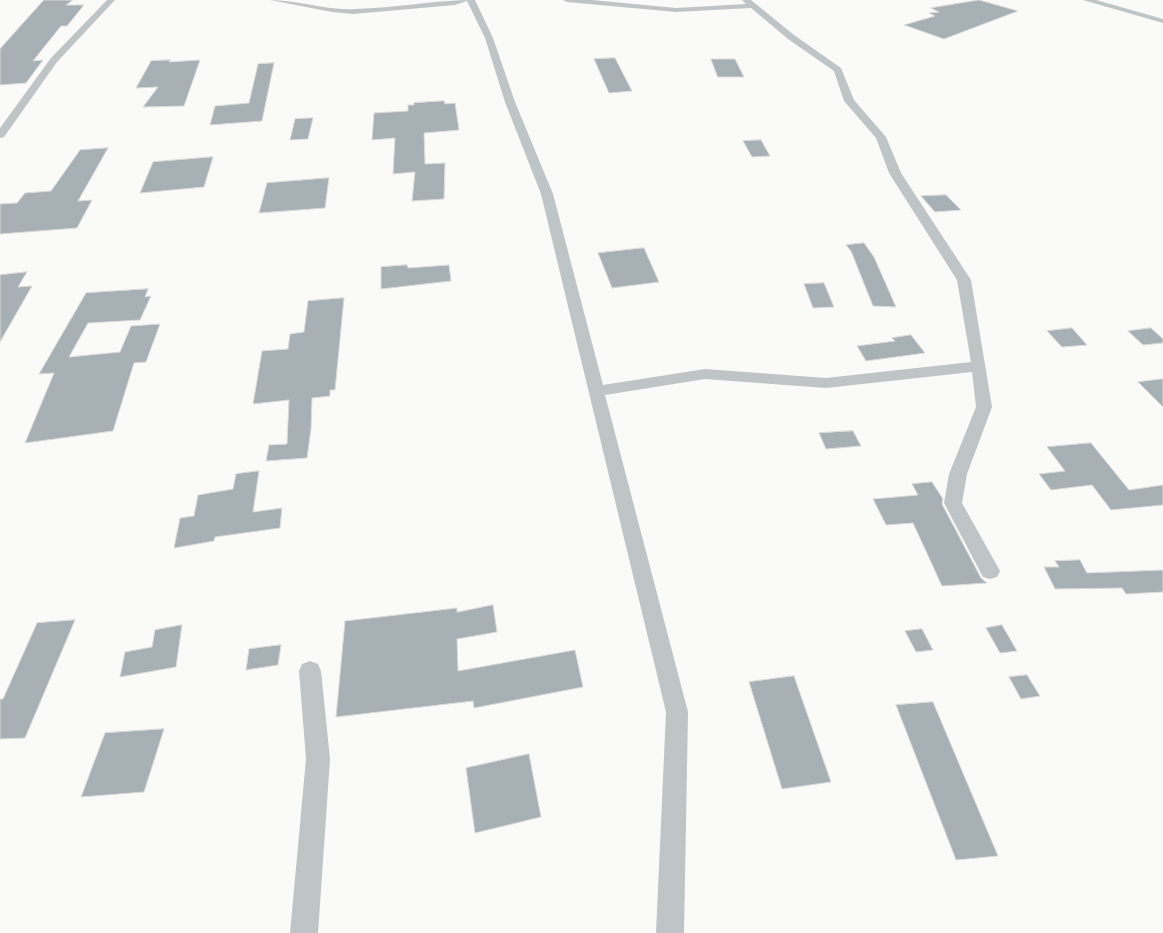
<!DOCTYPE html>
<style>
body{margin:0}
canvas{display:block;background:#fafaf8}
</style>
<canvas width="1163" height="933"></canvas>
<script>
const context = document.querySelector('canvas').getContext('2d');
context.lineJoin = 'round';
function paint(path, color) { context.fillStyle = color; context.fill(path, 'evenodd'); }
function stroke(path, color, width, dash) { context.strokeStyle = color; context.lineWidth = width; context.lineCap = dash ? 'butt' : 'round'; context.setLineDash(dash || []); context.stroke(path); }
const building = new Path2D(`
 M44,0H73L66,5H84L67,26H61L33,61L43,60L26,83L0,85V49Z
 M979,0L1018,11L944,39L904,25L935,16L929,13L939,12L931,8Z
 M615,58L632,91L609,93L594,59Z
 M711,59H735L744,77H718Z
 M170,60L169,62L200,60L184,106L143,107L158,87L136,88L151,61Z
 M274,63L262,121L210,125L215,106L249,103L258,64Z
 M444,101L445,104L455,103L459,130L424,133L425,164L445,163L444,199L412,201L415,172L393,174L395,138L372,140L374,113L408,111V105H414V103Z
 M313,118L308,139L290,140L295,119Z
 M761,140L770,156L752,157L743,141Z
 M108,148L78,201L92,200L77,228L0,234V204L17,203L25,193L51,191L80,150Z
 M213,157L204,187L140,193L153,162Z
 M329,178L325,208L259,213L267,183Z
 M946,195L961,210L935,212L921,196Z
 M864,243L874,257L896,307L873,306L851,251L846,245Z
 M644,248L659,282L612,288L598,253Z
 M407,265L408,268L449,265L451,281L381,289V267Z
 M27,272L18,287L32,286L0,342V275Z
 M824,283L834,307L813,308L804,284Z
 M148,289L145,297L151,296L140,320L88,323L69,357L120,352L131,326L160,324L146,362L134,363L113,431L25,443L54,373L39,374L86,293Z
 M344,298L335,390H330V396L312,398L311,429L307,458L266,461L269,445L287,444L289,400L253,404L262,351L288,349L290,334L304,332L308,301Z
 M1072,328L1087,345L1062,347L1047,331Z
 M1151,328L1163,339V343L1143,345L1128,331Z
 M911,335L925,353L866,361L857,346L895,341L892,338Z
 M1163,379V407L1138,382Z
 M853,431L861,446L826,449L819,433Z
 M1091,443L1129,490L1163,485V505L1111,510L1092,485L1051,490L1039,474L1065,471L1047,447Z
 M259,471L253,512L282,508L280,528L215,537L214,541L174,548L180,518L194,516L198,495L233,489L236,474Z
 M932,482L943,499L942,504L981,578L987,583L942,586L913,523L886,525L873,499L918,495L912,484Z
 M1080,560L1087,573L1163,570V592L1126,594L1122,588L1055,589L1044,567H1059L1055,561Z
 M493,605L497,632L457,639L458,671L575,650L583,687L474,708L473,701L336,717L345,621L457,608V612Z
 M75,620L25,738L0,739V699H3L37,623Z
 M182,625L176,667L120,677L125,652L152,647L155,630Z
 M1002,625L1017,651L1000,653L986,628Z
 M922,629L933,650L916,652L905,631Z
 M281,645L278,665L246,670L249,649Z
 M1027,675L1040,696L1021,699L1009,677Z
 M794,676L831,782L782,789L749,682Z
 M933,702L998,856L956,860L896,705Z
 M164,729L144,792L81,797L105,733Z
 M529,754L541,817L475,833L466,768Z`);
paint(building, '#a6b0b5');
stroke(building, '#dcdbda', 1);
paint(new Path2D(`
 M107,0H115L57,62L4,137L0,138V128L51,58Z
 M270,0C299,0 327,11 355,9C395,8 435,0 475,0L493,38L515,102L553,194L603,385L705,369L826,378L971,362L957,280L889,173L876,138L844,101L834,71L788,39L751,8L676,12L567,2L563,0H592L676,8L746,4L742,0H751L794,35L841,68L854,100L886,137L901,173L971,280L992,407L967,474L962,503L1000,571L997,577L990,579L983,577L944,503L949,474L976,407L972,372L826,388L705,379L605,395L688,712L684,933H656L666,712L541,194L505,102L485,38L467,1L455,5L353,14L332,12Z
 M1083,0H1096L1163,19V23Z
 M310,661L318,664L321,671L330,759L318,933H290L306,759L299,671L302,664Z`), '#bfc4c7');
</script>
